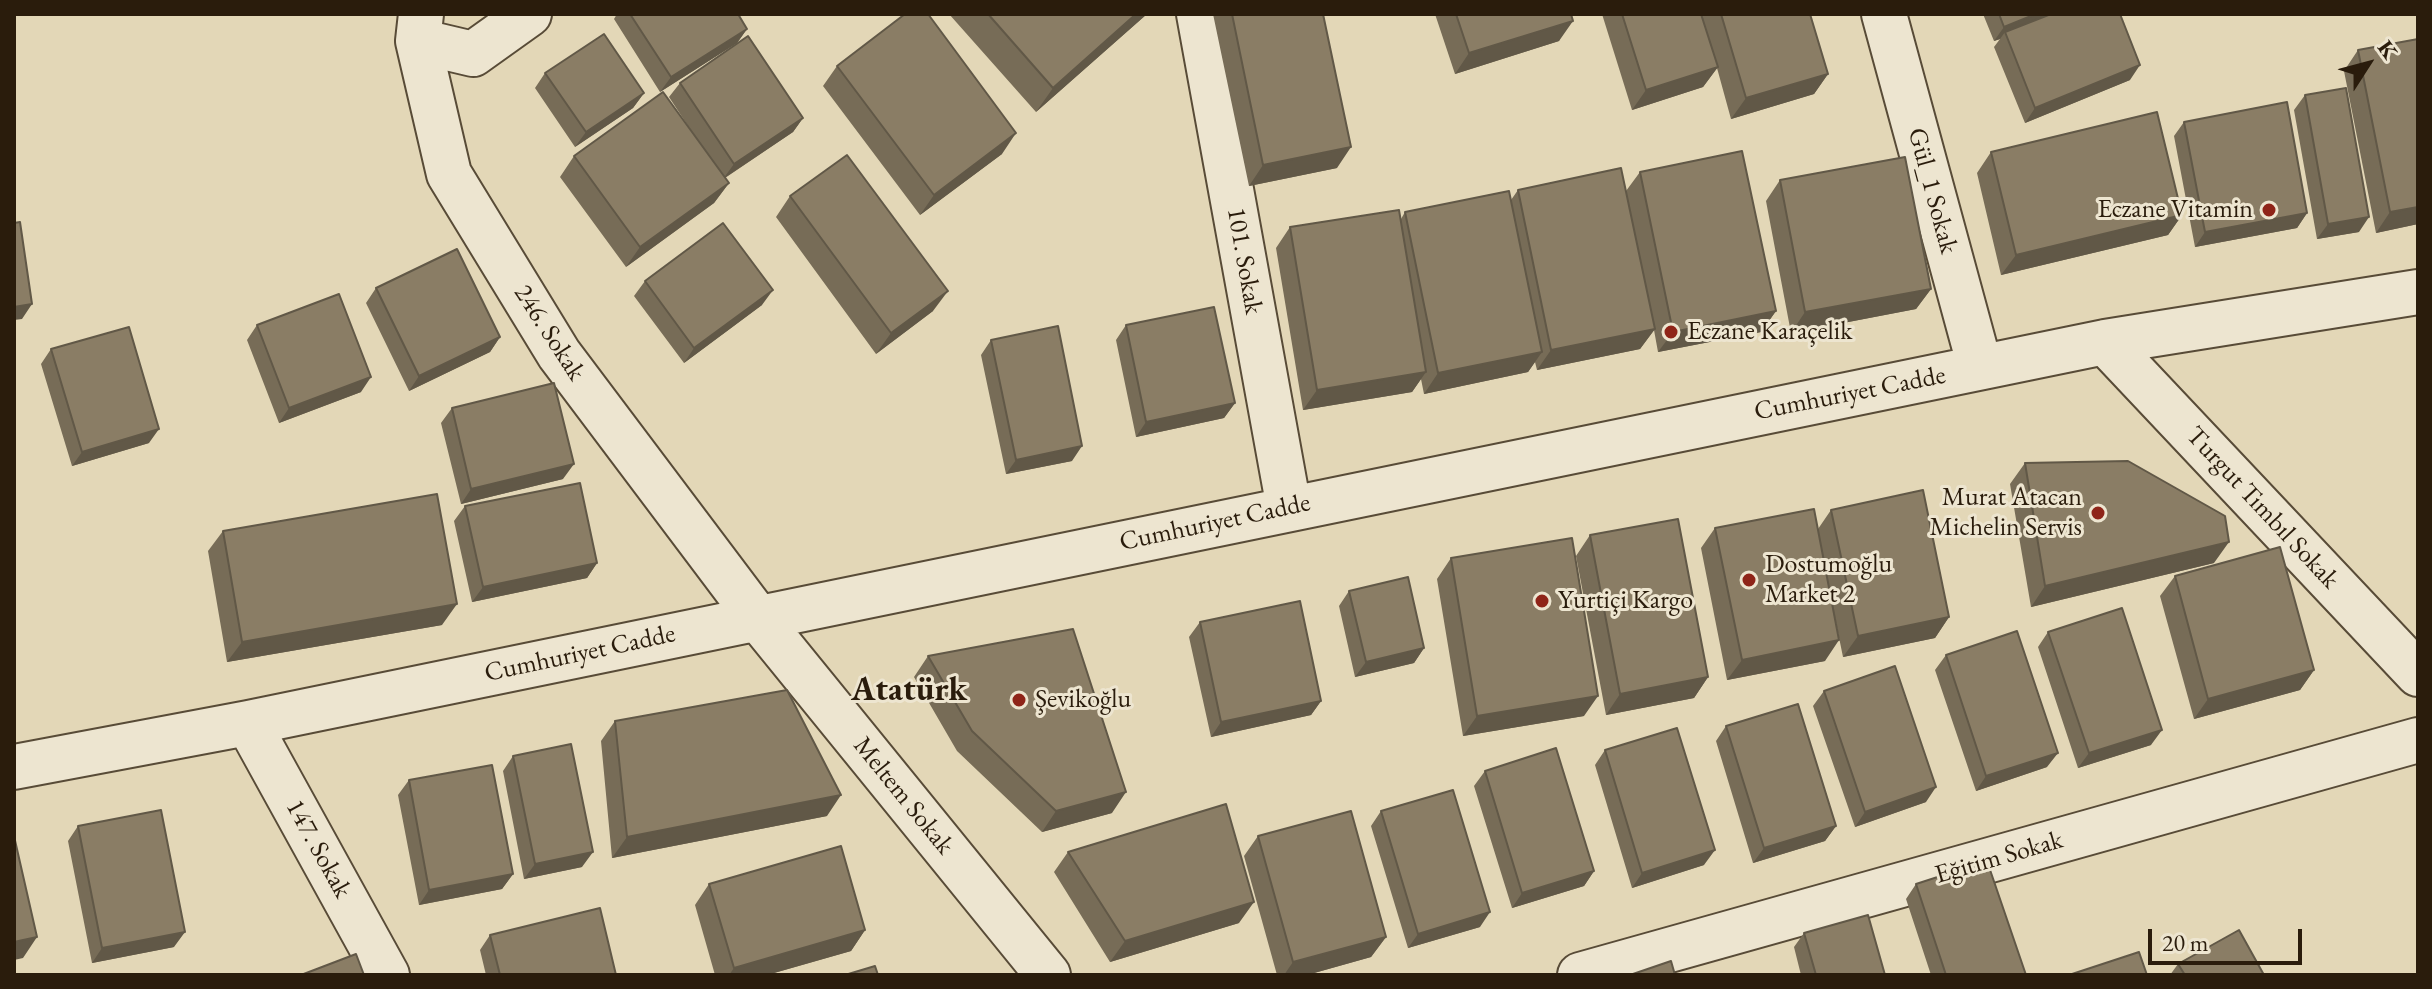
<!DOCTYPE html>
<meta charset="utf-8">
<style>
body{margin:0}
#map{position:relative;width:2432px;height:989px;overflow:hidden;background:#e3d7b7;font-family:"EB Garamond",serif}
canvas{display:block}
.frame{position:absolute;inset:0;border:16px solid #2a1c0c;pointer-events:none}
.north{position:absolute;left:2328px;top:24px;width:80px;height:80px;-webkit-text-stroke:6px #ede5d0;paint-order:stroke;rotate:54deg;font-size:22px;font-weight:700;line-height:32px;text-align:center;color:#2a1c0c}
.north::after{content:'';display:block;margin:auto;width:28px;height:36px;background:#2a1c0c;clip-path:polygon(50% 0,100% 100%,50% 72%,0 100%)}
.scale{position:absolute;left:2148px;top:929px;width:154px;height:36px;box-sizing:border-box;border:4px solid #2a1c0c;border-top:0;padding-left:10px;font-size:24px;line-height:28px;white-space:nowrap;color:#2a1c0c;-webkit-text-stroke:6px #ede5d0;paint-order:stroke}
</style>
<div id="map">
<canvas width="2432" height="989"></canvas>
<div class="frame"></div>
<div class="north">K</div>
<div class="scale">20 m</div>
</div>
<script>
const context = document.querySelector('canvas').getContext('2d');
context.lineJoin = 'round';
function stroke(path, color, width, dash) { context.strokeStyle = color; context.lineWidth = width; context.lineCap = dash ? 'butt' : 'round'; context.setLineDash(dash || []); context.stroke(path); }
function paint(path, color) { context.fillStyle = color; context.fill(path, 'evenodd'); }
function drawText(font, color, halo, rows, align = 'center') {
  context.font = font + ' "EB Garamond",serif'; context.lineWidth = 6; context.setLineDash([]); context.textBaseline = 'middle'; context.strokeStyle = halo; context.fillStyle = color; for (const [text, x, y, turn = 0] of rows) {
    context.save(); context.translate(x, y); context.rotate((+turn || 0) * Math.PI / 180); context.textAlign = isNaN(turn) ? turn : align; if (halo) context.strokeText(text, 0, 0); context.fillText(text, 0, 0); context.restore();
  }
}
const minor = new Path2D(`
 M421,14L418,41L449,174L559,354L757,617L1048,975
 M1199,14L1289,508
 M1884,14L1980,367
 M418,41L473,54L529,14
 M2105,342L2418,674
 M248,723L387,975
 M14,767L248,723L2105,342L2418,292
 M1580,975L2418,740`);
stroke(minor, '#584b37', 48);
stroke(minor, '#ede5d0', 44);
paint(new Path2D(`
 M617,14H738L747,29L737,43L660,92L614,19Z
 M949,14H1147L1036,112Z
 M1213,14H1323L1337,168L1249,186Z
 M1435,14H1571L1559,41L1455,74Z
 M1602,14H1810L1828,74L1814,94L1731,119L1717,68L1703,87L1632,110Z
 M1983,14H2120L2130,80L2025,123L1994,47L2000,39L1994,41Z
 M2358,50L2418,224L2376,233L2344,71Z
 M837,66L1002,154L920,215L823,86Z
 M545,73L644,93L633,108L575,147L535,88Z
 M680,83L803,118L793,132L725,178L729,183L714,203L626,267L560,177L574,156L694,135L669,97Z
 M2305,95L2359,232L2317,239L2294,110Z
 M2184,122L2307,213L2297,228L2195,247L2174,136Z
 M1991,152L2182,215L2168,235L2001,275L1977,173Z
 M1640,172L1776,311L1761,332L1658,352L1654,330L1640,349L1537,370L1535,362L1528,372L1424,394L1421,379L1412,392L1303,410L1276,248L1290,227L1401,219L1405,212L1511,200L1518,190L1626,191Z
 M1780,180L1931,289L1916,309L1791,333L1766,201Z
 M790,196L933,311L876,354L776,217Z
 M645,281L762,305L684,363L634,296Z
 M376,288L500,337L490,352L409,391L366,303Z
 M257,325L361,392L279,423L247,340Z
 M1126,325L1235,403L1224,418L1136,437L1116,340Z
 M991,340L1072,461L1006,474L981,355Z
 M51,349L149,443L72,466L41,364Z
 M452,408L563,479L461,504L441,423Z
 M2025,463L2214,563L2031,607L2010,484Z
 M465,506L597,563L587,578L472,602L454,521Z
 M1831,510L1949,617L1935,638L1843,657L1833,608L1825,661L1727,680L1701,548L1715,528L1818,529Z
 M223,531L442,625L227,662L208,551Z
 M1590,535L1708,677L1694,698L1606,715L1576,556Z
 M1451,558L1584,716L1463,736L1437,579Z
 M2175,576L2314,670L2300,690L2194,719L2160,596Z
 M1349,591L1424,648L1414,663L1355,677L1339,606Z
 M1200,622L1321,701L1311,715L1211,737L1189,637Z
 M2048,632L2151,745L2078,768L2038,647Z
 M1946,655L2047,767L1976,791L1935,670Z
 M928,656L1112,813L1042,832L957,751L914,677Z
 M1824,691L1926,802L1855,827L1813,706Z
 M615,721L827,816L612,858L601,741Z
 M1726,726L1836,826L1825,841L1753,863L1716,741Z
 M1605,750L1704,865L1632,888L1595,765Z
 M513,756L582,867L524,879L503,771Z
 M1485,771L1594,871L1584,886L1512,908L1474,786Z
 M409,780L513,874L502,889L419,905L398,795Z
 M1381,811L1480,927L1408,948L1371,826Z
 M78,826L174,947L92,963L68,841Z
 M1258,836L1386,937L1371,957L1307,975H1277L1244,856Z
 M1068,852L1239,923L1110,962L1054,872Z
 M709,884L865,930L851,951L767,975H715L695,905Z
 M1916,884L2026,975H1931L1906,899Z
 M1804,933L1885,975H1801L1794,947Z
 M490,935L616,975H486L480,950Z
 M2178,964L2264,975H2170Z`), '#776c57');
paint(new Path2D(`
 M1136,14H1147L1036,112L1053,88Z
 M2036,14H2062L2005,32L2000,39L1994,41L2004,27Z
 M1573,21L1559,41L1455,74L1469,53Z
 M747,29L737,43L660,92L671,77Z
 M2140,65L2130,80L2025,123L2035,108Z
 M1718,67L1703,87L1632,110L1646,90Z
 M1828,74L1814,94L1731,119L1746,98Z
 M644,93L633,108L575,147L586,132Z
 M803,118L793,132L723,179L734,164Z
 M1016,133L1002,154L920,215L934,195Z
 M1351,147L1337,168L1249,186L1263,165Z
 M729,183L714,203L626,267L640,247Z
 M2418,207V224L2376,233L2390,212Z
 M2307,213L2297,228L2195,247L2205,232Z
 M2182,215L2168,235L2001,275L2016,255Z
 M2369,217L2359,232L2317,239L2328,224Z
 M1931,289L1916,309L1791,333L1805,312Z
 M773,290L762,305L684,363L694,348Z
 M948,291L933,311L876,354L891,333Z
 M32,304L22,319L14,320V307Z
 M1776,311L1761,332L1658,352L1673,332Z
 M1655,329L1640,349L1537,370L1551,350Z
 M500,337L490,352L409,391L419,376Z
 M1542,352L1528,372L1424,394L1438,373Z
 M1426,372L1412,392L1303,410L1317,390Z
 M371,377L361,392L279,423L289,408Z
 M1235,403L1224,418L1136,437L1146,422Z
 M159,429L149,443L72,466L82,452Z
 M1082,446L1072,461L1006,474L1016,460Z
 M574,464L563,479L461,504L471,489Z
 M2229,542L2214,563L2031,607L2045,586Z
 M597,563L587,578L472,602L483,587Z
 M457,604L442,625L227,662L242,642Z
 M1949,617L1935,638L1843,657L1858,636Z
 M1839,640L1825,661L1727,680L1742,660Z
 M1424,648L1414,663L1355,677L1366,662Z
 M2314,670L2300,690L2194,719L2208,699Z
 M1708,677L1694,698L1606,715L1620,694Z
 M1598,696L1584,716L1463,736L1477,716Z
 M1321,701L1311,715L1211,737L1221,722Z
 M2162,730L2151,745L2078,768L2089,753Z
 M2058,753L2047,767L1976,791L1986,776Z
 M1936,787L1926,802L1855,827L1865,812Z
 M1126,792L1112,813L1042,832L1056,811Z
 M841,795L827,816L612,858L627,837Z
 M1836,826L1825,841L1753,863L1764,848Z
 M1715,850L1704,865L1632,888L1642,873Z
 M593,852L582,867L524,879L535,864Z
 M1594,871L1584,886L1512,908L1522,893Z
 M513,874L502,889L419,905L429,890Z
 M1254,902L1239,923L1110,962L1125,941Z
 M1490,912L1480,927L1408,948L1418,934Z
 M865,930L851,951L767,975H729L734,968Z
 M185,932L174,947L92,963L102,948Z
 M37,937L23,958L14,960V942Z
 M1386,937L1371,957L1307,975H1284L1293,962Z`), '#615847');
const building = new Path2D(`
 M630,14H738L747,29L671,77Z
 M905,14H928L1016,133L934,195L837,66Z
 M988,14H1136L1053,88Z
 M1232,14H1323L1351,147L1263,165Z
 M1456,14H1571L1573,21L1469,53Z
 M1622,14H1701L1718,67L1646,90Z
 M1721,14H1810L1828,74L1746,98Z
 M1999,14H2036L2004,27Z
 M2051,14H2120L2140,65L2035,108L2005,32Z
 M604,34L644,93L586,132L545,73Z
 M748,36L803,118L734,164L680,83Z
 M2418,39V207L2390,212L2358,50Z
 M2346,88L2369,217L2328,224L2305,95Z
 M663,92L729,183L640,247L574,156Z
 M2287,102L2307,213L2205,232L2184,122Z
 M2157,112L2182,215L2016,255L1991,152Z
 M1742,151L1776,311L1673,332L1640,172Z
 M847,155L948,291L891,333L790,196Z
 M1905,157L1931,289L1805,312L1780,180Z
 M1621,168L1655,329L1551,350L1518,190Z
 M1509,191L1542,352L1438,373L1405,212Z
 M1399,210L1426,372L1317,390L1290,227Z
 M20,222L32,304L14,307V223Z
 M723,223L773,290L694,348L645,281Z
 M457,249L500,337L419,376L376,288Z
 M339,294L371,377L289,408L257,325Z
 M1214,307L1235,403L1146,422L1126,325Z
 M1058,326L1082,446L1016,460L991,340Z
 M129,327L159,429L82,452L51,349Z
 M554,383L574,464L471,489L452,408Z
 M2128,461L2225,516L2229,542L2045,586L2025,463Z
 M580,483L597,563L483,587L465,506Z
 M1923,490L1949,617L1858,636L1831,510Z
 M437,494L457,604L242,642L223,531Z
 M1814,509L1839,640L1742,660L1715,528Z
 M1678,519L1708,677L1620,694L1590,535Z
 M1572,538L1598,696L1477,716L1451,558Z
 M2280,547L2314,670L2208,699L2175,576Z
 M1408,577L1424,648L1366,662L1349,591Z
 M1300,601L1321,701L1221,722L1200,622Z
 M2122,608L2162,730L2089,753L2048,632Z
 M1073,629L1126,792L1056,811L972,731L928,656Z
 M2017,631L2058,753L1986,776L1946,655Z
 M1895,666L1936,787L1865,812L1824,691Z
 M787,690L841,795L627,837L615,721Z
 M1798,704L1836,826L1764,848L1726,726Z
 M1677,728L1715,850L1642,873L1605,750Z
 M571,744L593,852L535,864L513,756Z
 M1556,748L1594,871L1522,893L1485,771Z
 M492,765L513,874L429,890L409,780Z
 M1453,790L1490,912L1418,934L1381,811Z
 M1226,804L1254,902L1125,941L1068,852Z
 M161,810L185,932L102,948L78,826Z
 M1351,811L1386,937L1293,962L1258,836Z
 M14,836L37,937L14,942Z
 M841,846L865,930L734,968L709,884Z
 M1987,861L2026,975H1946L1916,884Z
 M600,908L616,975H500L490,935Z
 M1868,915L1885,975H1816L1804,933Z
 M2239,930L2264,975H2185L2178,964Z
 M2139,952L2147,975H2069Z
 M356,954L364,975H301Z
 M1671,961L1675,975H1630Z
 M875,966L878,975H845Z`);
paint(building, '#8a7d65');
stroke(building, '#615847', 2);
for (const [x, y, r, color] of [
 [2269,210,8,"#8f2418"],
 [1671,332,8,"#8f2418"],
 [2098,513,8,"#8f2418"],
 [1749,580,8,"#8f2418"],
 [1542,601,8,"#8f2418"],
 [1019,700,8,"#8f2418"]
]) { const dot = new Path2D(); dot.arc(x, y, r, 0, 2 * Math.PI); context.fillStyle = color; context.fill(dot); stroke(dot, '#ede5d0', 3); }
drawText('26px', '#2a1c0c', '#ede5d0', [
 ["Gül_1 Sokak",1932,191,75],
 ["101. Sokak",1244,261,80],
 ["246. Sokak",549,333,57],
 ["Cumhuriyet Cadde",1850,394,-11],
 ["Turgut Tımbıl Sokak",2262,508,47],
 ["Cumhuriyet Cadde",1215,523,-12],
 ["Cumhuriyet Cadde",580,654,-12],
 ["Meltem Sokak",903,796,51],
 ["147. Sokak",318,849,61],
 ["Eğitim Sokak",1999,858,-16]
]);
drawText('26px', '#2a1c0c', '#ede5d0', [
 ["Eczane Vitamin",2253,210,"right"],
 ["Eczane Karaçelik",1687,332],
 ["Murat Atacan",2082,498,"right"],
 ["Michelin Servis",2082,528,"right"],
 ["Dostumoğlu",1765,565],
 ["Market 2",1765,595],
 ["Yurtiçi Kargo",1558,601],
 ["Şevikoğlu",1035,700]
], 'left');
drawText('bold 34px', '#2a1c0c', '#ede5d0', [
 ["Atatürk",909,691]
]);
</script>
